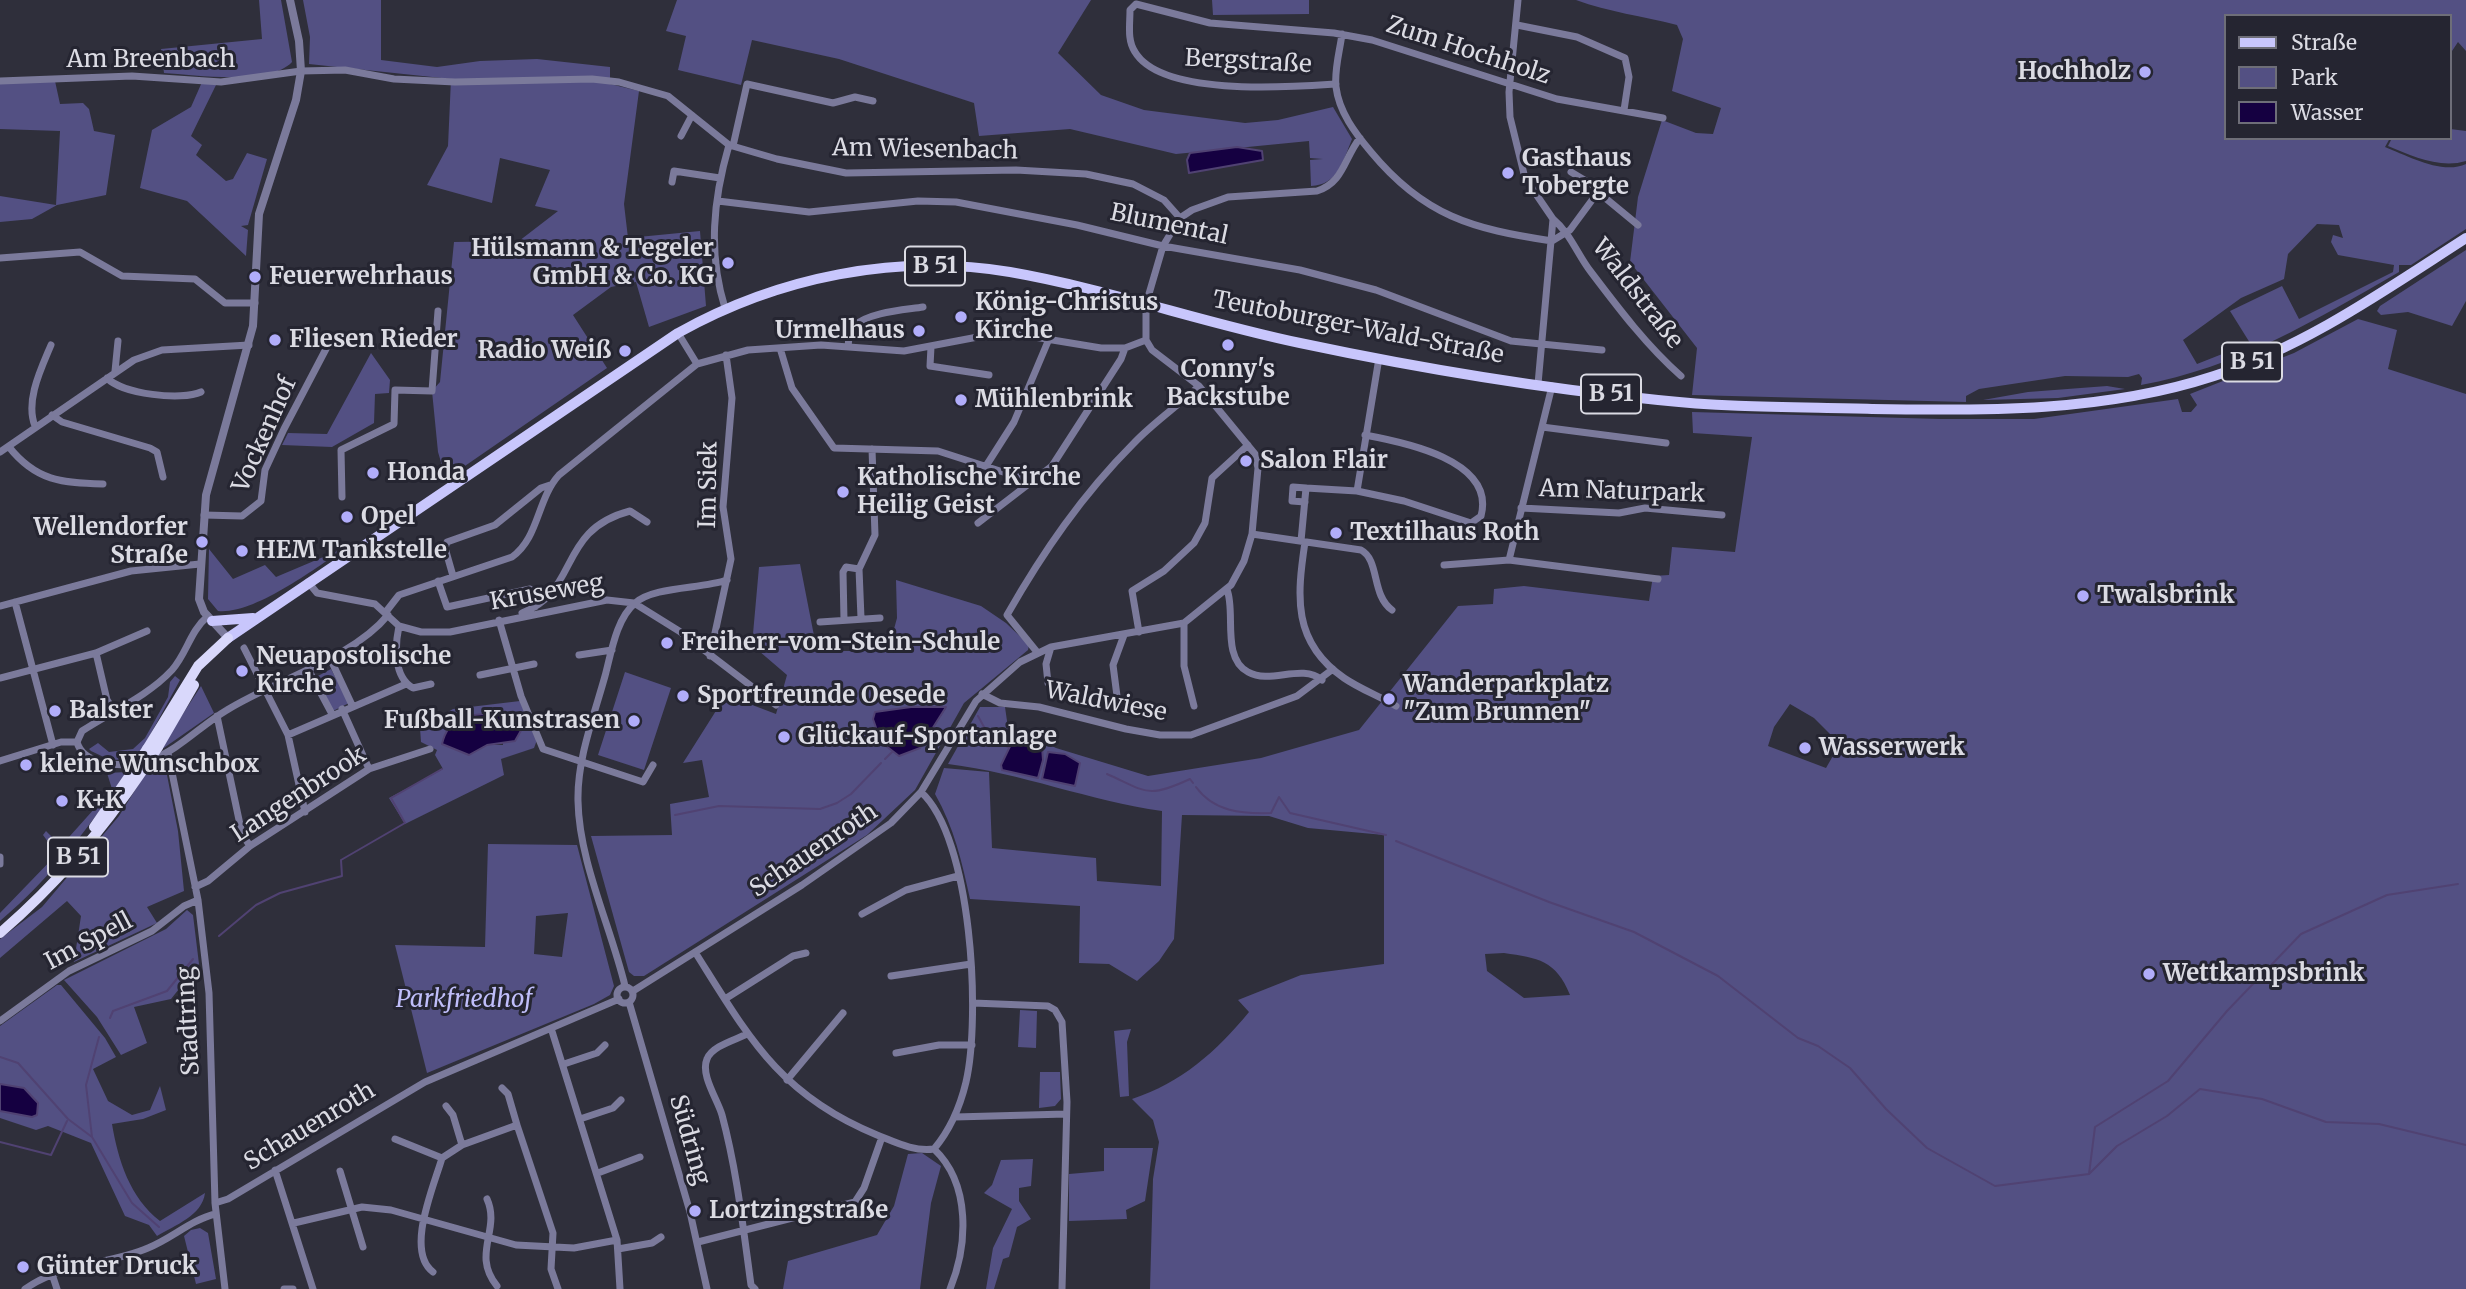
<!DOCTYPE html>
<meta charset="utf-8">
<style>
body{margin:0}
#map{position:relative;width:2466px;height:1289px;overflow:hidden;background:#2f2f3b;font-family:Merriweather,serif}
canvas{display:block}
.legend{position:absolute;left:2224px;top:14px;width:228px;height:126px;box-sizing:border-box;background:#252531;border:2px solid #6e6e78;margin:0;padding:9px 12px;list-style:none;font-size:21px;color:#dbdbe3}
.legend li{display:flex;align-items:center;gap:14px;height:35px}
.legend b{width:35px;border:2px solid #6e6e78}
</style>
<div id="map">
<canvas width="2466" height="1289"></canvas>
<ul class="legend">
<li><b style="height:9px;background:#c8c6fc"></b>Straße</li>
<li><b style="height:19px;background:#535083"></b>Park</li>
<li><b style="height:19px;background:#150041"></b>Wasser</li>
</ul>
</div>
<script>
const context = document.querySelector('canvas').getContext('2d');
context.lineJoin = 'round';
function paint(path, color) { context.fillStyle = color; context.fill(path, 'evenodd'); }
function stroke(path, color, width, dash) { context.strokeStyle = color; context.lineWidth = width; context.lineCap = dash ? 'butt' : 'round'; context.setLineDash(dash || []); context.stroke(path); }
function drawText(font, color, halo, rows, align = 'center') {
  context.font = font + ' Merriweather,serif'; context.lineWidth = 6; context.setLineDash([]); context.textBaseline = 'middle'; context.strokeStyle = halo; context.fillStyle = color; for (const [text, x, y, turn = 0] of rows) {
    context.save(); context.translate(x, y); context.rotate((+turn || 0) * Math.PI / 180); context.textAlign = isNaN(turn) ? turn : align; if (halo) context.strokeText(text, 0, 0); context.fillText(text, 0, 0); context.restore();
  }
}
paint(new Path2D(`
 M259,0H281L292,62C270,86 196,75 164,73L161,49L262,39Z
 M303,0H381V60L437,67L480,61L537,59L610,67V84L639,91L624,204L628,238L700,231L706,306L649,327L636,282L611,287L573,315L607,368L446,479L438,452L432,391L440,382L454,242L519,241L558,211L535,206L550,170L500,158L492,203L427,185L448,146L451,79L309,64L310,37Z
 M677,0H1091L1058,53L1101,95L1144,110L1245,123L1278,120L1333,107L1352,139C1343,161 1338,185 1311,186L1310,160L1323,159L1310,158L1309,141L1176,154L1070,129L979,136L974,103L839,59L752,40L741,85L678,70L686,36L666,31Z
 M1212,0H1309V14L1213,15Z
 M1576,0H2466V51L2458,42L2450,54V16H2226V138H2390L2385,147C2408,156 2442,175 2466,164V229L2411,265H2399V272C2316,320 2236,368 2141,385L2142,378L2139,374L2128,377L2065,376L1979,389L1966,396V402L1692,395L1697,348L1630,262L1638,197L1662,120L1696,133L1713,134L1721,108L1672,91L1683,39L1677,25C1642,16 1609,12 1576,0ZM2317,224L2339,225L2343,238L2333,235L2331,242L2338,255L2394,265L2393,272L2299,319L2282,286L2230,311L2250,343L2197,364L2183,340L2241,298L2284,279L2288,254Z
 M55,81L60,104L83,103L89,109L94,131L115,135L106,195L57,205L32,219L0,222V196L56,205L60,131L0,129V83Z
 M202,82L216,85L191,136L202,145L196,155L226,181L233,179L247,153L267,159L248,225L241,226L248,230L246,256L187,201L140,188L152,130L191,107Z
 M2450,129L2466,131V161C2440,169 2412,156 2388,146L2392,138H2450Z
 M2466,250V301L2452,326L2408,312L2381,315L2377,311L2380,306Z
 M2358,319L2397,330L2388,369L2466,394V1289H1150L1153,1179L1159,1142L1153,1120L1132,1099C1181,1083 1216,1052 1249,1012L1238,1000L1301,975L1384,964V835L1308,828L1269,816L1182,815L1174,939L1159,961L1137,981L1109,964L1079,963L1080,906L970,899C962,862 954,827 935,794L944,768L989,772L992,848L1096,858L1097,881L1161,886L1162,811C1090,801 1021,773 948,764L980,707H1005L1009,735L1033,737L1056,748L1148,776L1261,758L1359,730L1458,606L1493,604L1494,589L1524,586L1649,601L1653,576L1669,575L1672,547L1735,552L1752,437L1693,433L1692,412L1940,419H2034L2178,399L2182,412H2191L2197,405L2190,394L2294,353ZM1790,704L1814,718L1831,735L1834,754L1826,768L1768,746L1774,727ZM1504,953C1538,958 1556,960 1570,995L1524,998L1487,971L1485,954Z
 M371,353L390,380L389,393L375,394L374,423L332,447L282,445L288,433L327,434Z
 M2107,386L2125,389L2058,398L1983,400L2028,392Z
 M347,547C317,567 254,615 218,611L208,599L209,549L233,579L265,565L276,577Z
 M800,564L817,651H888L897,618L896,580L981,606L1006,623L1029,645L1028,650L964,703L915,790L867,835L644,976H634L629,972L591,836L672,835L670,804L709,797L702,760L683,763L726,695L776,714L787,675L752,645L759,567ZM911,707L946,708L920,748Z
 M331,669L349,703L333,711L316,677Z
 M625,672L671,688L644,770L598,755Z
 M175,676L180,680L137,759L110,760L91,751L89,749L98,743L109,752L133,749L145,738L168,697L170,682Z
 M201,686L214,713L158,752Z
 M520,701L537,740L534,748L501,759L504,775L405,824L389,798L443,769L435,755L437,750L421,742L420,728L453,709ZM503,713V745H487L458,718Z
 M155,765L164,769L167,775L178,831L184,891L147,907L157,923L74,962L81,916L67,901L0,958V939L42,907L119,816L150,766Z
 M127,772C90,826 51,878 0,921V913L57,854L43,835L46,831L61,846L112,789L107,773Z
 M488,844L577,845L614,986L610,995L594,1004L427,1073L395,945L485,947ZM568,913L562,957L534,954L536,916Z
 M187,910L193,915L199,964L171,999L134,1007L147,1043L121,1055L97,1017L64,980L166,929Z
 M57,985H61L105,1038L116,1057L93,1069L108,1101L132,1115L150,1110L160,1086L166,1110L143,1119L112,1124C118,1160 130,1198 160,1221L205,1193C202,1216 175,1225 157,1236L149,1225L125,1216L91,1143L48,1126L36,1130L0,1118V1026Z
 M1020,1010L1037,1011L1036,1048L1018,1047Z
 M1131,1029L1127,1042L1129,1096L1120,1097L1114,1031Z
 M1040,1072H1060L1061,1099L1055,1106L1039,1108Z
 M1104,1148H1153L1145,1201L1126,1210L1127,1219L1069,1221V1174L1104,1171Z
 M922,1153L941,1166L931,1203L920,1289H783L788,1261L877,1235L894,1206L908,1154Z
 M1033,1159L1031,1186L1019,1188V1201L1031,1219L1017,1227L1009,1257L1003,1259L994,1289H986L993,1248L1012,1209L984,1193L992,1185L1001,1160Z
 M200,1228L208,1233L216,1279L196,1284L184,1236L191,1230Z`), '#535083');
const water = new Path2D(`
 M1237,147L1262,151L1263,160L1189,173L1187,160L1190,153Z
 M911,707H946L920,748L899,756L881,742L873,719L875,712Z
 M503,713L515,716L523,727L515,741L487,745L469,755L442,744C450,711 475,715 503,713Z
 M1014,738L1042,747L1043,760L1038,778L1002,770L1001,765Z
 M1048,752L1065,754L1080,763L1075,786L1042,779Z
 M0,1084L24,1088L38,1103L37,1115L32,1117L0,1111Z`);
paint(water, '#150041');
stroke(water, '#504272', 2);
stroke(new Path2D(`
 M978,716L990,738L1008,747
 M885,759L892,752
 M1107,774C1147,792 1147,799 1190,779L1193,783
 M1196,787C1214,812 1242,814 1271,813L1279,797L1290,813L1386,835
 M675,815L719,806L820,809L837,803L851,794L881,763
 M1396,841L1549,902L1634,932L1718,976L1798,1038L1818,1046L1850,1068L1886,1109L1927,1148L1995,1186L2089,1174L2117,1146L2167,1116L2200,1089L2262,1099L2326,1122L2379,1124L2466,1145
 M219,936L256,905L280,893L342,876L341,860L405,823L391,798L442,769
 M110,1018L113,1011L167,991L193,959
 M0,1057L18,1063L68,1119L92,1137L86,1085L99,1037
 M92,1137L132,1203L159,1227
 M0,1142L51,1155L67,1121
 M2089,1174L2095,1127L2168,1081L2227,1011L2301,934L2387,895L2458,884`), '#504272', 2);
stroke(new Path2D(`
 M1518,0L1509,92L1510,117L1525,178L1553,219L1538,384
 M1517,25L1577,37L1625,58L1629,77L1624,110
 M1342,34C1340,50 1334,70 1336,87C1339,112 1355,133 1371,152C1424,216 1472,229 1552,241
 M0,81L132,76L221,82L301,71L345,70L394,79L455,82L592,79L619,82L668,96L729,145L777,159L846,173L1016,170L1086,174L1133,184L1164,200L1180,218
 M1336,84C1290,87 1162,97 1135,52C1127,40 1130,25 1130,10L1136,4L1210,23L1334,33L1372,40L1557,99L1663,118
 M681,136L692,115
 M733,146L747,84L833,103L855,97L873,101
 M1571,172L1596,187L1598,192
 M672,182L674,171L720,178
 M718,201L809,212L918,201L956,202L1077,225L1163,246L1300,270L1376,290L1511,341L1602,350
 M1553,219C1571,234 1577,254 1591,272C1619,309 1647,346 1681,376
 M1552,241L1570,230L1598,192L1638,225
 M0,258L80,252L122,276L195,279L225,303H255
 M725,308C708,253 713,200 729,145
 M848,347C849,340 848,331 854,326C869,312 904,310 923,307
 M931,347L930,366L989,375
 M780,348L792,388L834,448L938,451L1031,481
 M697,364L748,350L821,345L904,351L1004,332L1101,348H1125L1146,340
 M115,371L118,341
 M107,378C122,394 182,401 201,392
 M52,415L62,422L150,448L157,452L163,477
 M35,426C25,401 41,369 51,345
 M1542,427L1666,443
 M9,447C36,481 62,483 103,484
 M0,452L134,360L162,350L249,345
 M986,466L1014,422L1049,339
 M1357,491L1379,358
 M342,497L341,450L394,424L395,390L432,391L438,311
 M1305,502L1292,501L1293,487L1306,488
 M1521,508L1619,513L1645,508L1722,515
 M204,515L242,516L261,501L265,470L284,429L327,347L343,335
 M978,523L1052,466L1121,359L1125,348
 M1252,534L1361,550C1380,560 1371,595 1392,610
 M1301,541L1306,488L1357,491L1404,501L1471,523L1481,516C1496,460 1403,442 1365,435
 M1305,542C1297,596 1292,642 1344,678C1360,689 1379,696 1396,706
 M1509,560L1552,386
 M1444,565L1509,560L1658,579
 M453,576L445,548L447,542L495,525L541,488L550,485
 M438,581L447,607L530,589L535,607
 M308,582L317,593L375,604L399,626L421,632H450L607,600L634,603L679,631L776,705
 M1227,590C1236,611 1221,658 1248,672C1271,685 1301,663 1322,680
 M15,602L53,745
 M0,606L131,571L200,564
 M385,613L399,595L512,557C539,538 537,499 559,475L697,364L678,333
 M522,613C580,591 557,530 630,511L647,522
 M861,618L859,569L875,535L872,449
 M499,620L521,696L543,749L643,782L653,765
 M844,620L843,572L846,567L859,569
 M820,622L880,618
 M1184,623V666L1194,706
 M399,626C395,645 393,677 413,688L431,684
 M1139,632L1132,591L1164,571L1194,543L1205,523L1212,478L1248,445
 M244,648L288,735L305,812
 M1037,652L1007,615C1043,552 1082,495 1134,443C1154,422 1178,406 1199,386
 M96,653L107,700L114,711
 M579,655L612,650
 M710,656L731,559L723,507L732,398L726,355
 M330,658L352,705
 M308,669L332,714
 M480,675L534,664
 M0,678L96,653L147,631
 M1048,683L1046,664L1051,647
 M982,694L1000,703L1039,707L1126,729L1160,735H1191L1297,696L1333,669
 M1117,696L1113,665L1124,635
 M342,709L369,769
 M217,716L242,834L250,846
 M288,735L406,684
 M77,742C83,765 120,767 139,763
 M77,742L82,731C111,712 148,696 172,670C187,653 190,631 208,616
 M168,753L198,900L209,993L215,1203L225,1289
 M151,760C180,749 200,726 227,710C275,680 352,659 388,615
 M0,761L61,742H77
 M0,857V864
 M195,887L208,881L250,846L369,769L430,749
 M862,914L906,890L958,876
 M695,952C748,1036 779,1095 877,1135C895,1142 914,1152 934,1149C950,1130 960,1107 966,1082C981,1017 972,838 921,792
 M891,976L971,964
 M625,986C611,927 579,862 578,801C577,759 594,716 605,676C611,654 616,619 635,603C654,586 702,589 727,580
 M617 995a8 8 0 1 1 16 0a8 8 0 1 1-16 0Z
 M633,991L802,885L891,823L921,792L976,701L1020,662L1051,647L1184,623L1231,585L1244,561L1252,534L1258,468L1255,454L1199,386L1152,350L1146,340V304L1163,246L1180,218L1192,210L1228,197L1317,191C1344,182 1344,158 1360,138
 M725,999L793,956L806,953
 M629,1002L690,1212L707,1289
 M973,1003L1048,1006L1055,1010L1062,1022L1067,1102L1062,1289
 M0,1021L69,971L152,931L184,906L198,900
 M551,1028L617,1240L620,1289
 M747,1034C735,1040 712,1046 707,1059C700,1075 718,1100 722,1115C737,1171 743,1227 751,1285L755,1289
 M896,1053L939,1045H972
 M564,1064L597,1053L605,1045
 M787,1080L843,1013
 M502,1088L508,1094L517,1125
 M446,1106L453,1115L462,1145
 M955,1117L1066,1114
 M580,1119L613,1108L621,1100
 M395,1139L442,1158
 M934,1149C971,1184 968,1245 950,1289
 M275,1170L313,1289
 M340,1171L363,1247
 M598,1173L640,1157
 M487,1199C501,1230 471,1254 497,1286
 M215,1203L228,1199L425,1082L619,999
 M294,1223L362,1207L391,1210L516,1245L574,1248L617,1240
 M698,1242L855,1202L864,1188L882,1137
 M618,1249L652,1243L661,1237
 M433,1272C405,1251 434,1186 442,1158L462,1145L517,1125L553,1233L551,1269L558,1289
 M52,1274L57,1289
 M25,1289C61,1263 108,1265 148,1248C171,1239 191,1220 215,1214
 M284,1289H293`), '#7b7a9b', 7);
stroke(new Path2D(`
 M228,638L204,612L199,599L206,495L253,326L259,214L296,100L301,71L299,41L290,0`), '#7b7a9b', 8);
stroke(new Path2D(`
 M212,621L253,618
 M228,638L678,333C778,277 896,253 1010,272C1108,289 1203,323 1300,343C1418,368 1538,388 1658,400C1729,408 1801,407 1872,409C1987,411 2104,412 2214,376C2306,346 2385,290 2466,238`), '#c8c6fc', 10);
stroke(new Path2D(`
 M158,747L194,685
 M147,749L198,666L228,638
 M94,827L130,775
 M0,933C56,885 102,831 143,770`), '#d9d8fb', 10);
stroke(new Path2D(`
 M143,770L158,747
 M130,775L147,749`), '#d9d8fb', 10);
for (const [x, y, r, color] of [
 [2145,72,7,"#b1adfa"],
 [1508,173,7,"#b1adfa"],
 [728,263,7,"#b1adfa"],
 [255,277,7,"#b1adfa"],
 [961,317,7,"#b1adfa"],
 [919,331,7,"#b1adfa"],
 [275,340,7,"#b1adfa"],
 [1228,345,7,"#b1adfa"],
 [625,351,7,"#b1adfa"],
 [961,400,7,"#b1adfa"],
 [1246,461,7,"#b1adfa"],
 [373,473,7,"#b1adfa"],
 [843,492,7,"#b1adfa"],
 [347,517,7,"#b1adfa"],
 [1336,533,7,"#b1adfa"],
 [202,542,7,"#b1adfa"],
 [242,551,7,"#b1adfa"],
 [2083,596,7,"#b1adfa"],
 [667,643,7,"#b1adfa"],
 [242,671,7,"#b1adfa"],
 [683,696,7,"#b1adfa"],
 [1389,699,7,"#b1adfa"],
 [55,711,7,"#b1adfa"],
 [634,721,7,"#b1adfa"],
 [784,737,7,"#b1adfa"],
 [1805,748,7,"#b1adfa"],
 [26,765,7,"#b1adfa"],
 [62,801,7,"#b1adfa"],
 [2149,974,7,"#b1adfa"],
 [695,1211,7,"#b1adfa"],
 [23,1267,7,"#b1adfa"]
]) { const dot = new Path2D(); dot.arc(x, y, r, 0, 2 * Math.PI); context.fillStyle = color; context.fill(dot); stroke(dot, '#252531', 2.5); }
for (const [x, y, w] of [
 [935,266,60],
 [2252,362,60],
 [1611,394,60],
 [78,857,60]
]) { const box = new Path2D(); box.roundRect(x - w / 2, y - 19.5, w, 39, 5); context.fillStyle = '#252531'; context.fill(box); stroke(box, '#dbdbe3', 2); }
drawText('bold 23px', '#dbdbe3', null, [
 ["B 51",935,266],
 ["B 51",2252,362],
 ["B 51",1611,394],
 ["B 51",78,857]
]);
drawText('24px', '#dbdbe3', '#252531', [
 ["Zum Hochholz",1468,51,18],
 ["Am Breenbach",151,60],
 ["Bergstraße",1248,62,3],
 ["Am Wiesenbach",925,150,1],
 ["Blumental",1169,225,12],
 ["Waldstraße",1637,294,52],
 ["Teutoburger-Wald-Straße",1358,328,11],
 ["Vockenhof",265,435,-66],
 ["Im Siek",709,485,-89],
 ["Am Naturpark",1622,492,2],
 ["Kruseweg",547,593,-10],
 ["Waldwiese",1106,702,11],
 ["Langenbrook",299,795,-33],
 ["Schauenroth",814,851,-34],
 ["Im Spell",89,942,-28],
 ["Stadtring",189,1021,-93],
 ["Schauenroth",310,1127,-31],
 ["Südring",689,1140,74]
]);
drawText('bold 24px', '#dbdbe3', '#252531', [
 ["Hochholz",2131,72,"right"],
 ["Gasthaus",1522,159],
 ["Tobergte",1522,187],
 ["Hülsmann & Tegeler",714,249,"right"],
 ["GmbH & Co. KG",714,277,"right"],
 ["Feuerwehrhaus",269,277],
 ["König-Christus",975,303],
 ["Kirche",975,331],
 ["Urmelhaus",905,331,"right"],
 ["Fliesen Rieder",289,340],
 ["Radio Weiß",611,351,"right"],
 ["Conny's",1228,370,"center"],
 ["Backstube",1228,398,"center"],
 ["Mühlenbrink",975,400],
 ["Salon Flair",1260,461],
 ["Honda",387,473],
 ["Katholische Kirche",857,478],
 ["Heilig Geist",857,506],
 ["Opel",361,517],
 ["Wellendorfer",188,528,"right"],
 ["Straße",188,556,"right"],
 ["Textilhaus Roth",1350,533],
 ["HEM Tankstelle",256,551],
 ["Twalsbrink",2097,596],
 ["Freiherr-vom-Stein-Schule",681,643],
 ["Neuapostolische",256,657],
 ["Kirche",256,685],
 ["Wanderparkplatz",1403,685],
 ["\"Zum Brunnen\"",1403,713],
 ["Sportfreunde Oesede",697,696],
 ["Balster",69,711],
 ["Fußball-Kunstrasen",620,721,"right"],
 ["Glückauf-Sportanlage",798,737],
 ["Wasserwerk",1819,748],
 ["kleine Wunschbox",40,765],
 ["K+K",76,801],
 ["Wettkampsbrink",2163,974],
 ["Lortzingstraße",709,1211],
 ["Günter Druck",37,1267]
], 'left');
drawText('italic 24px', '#c0befa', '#252531', [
 ["Parkfriedhof",464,1000]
]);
</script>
